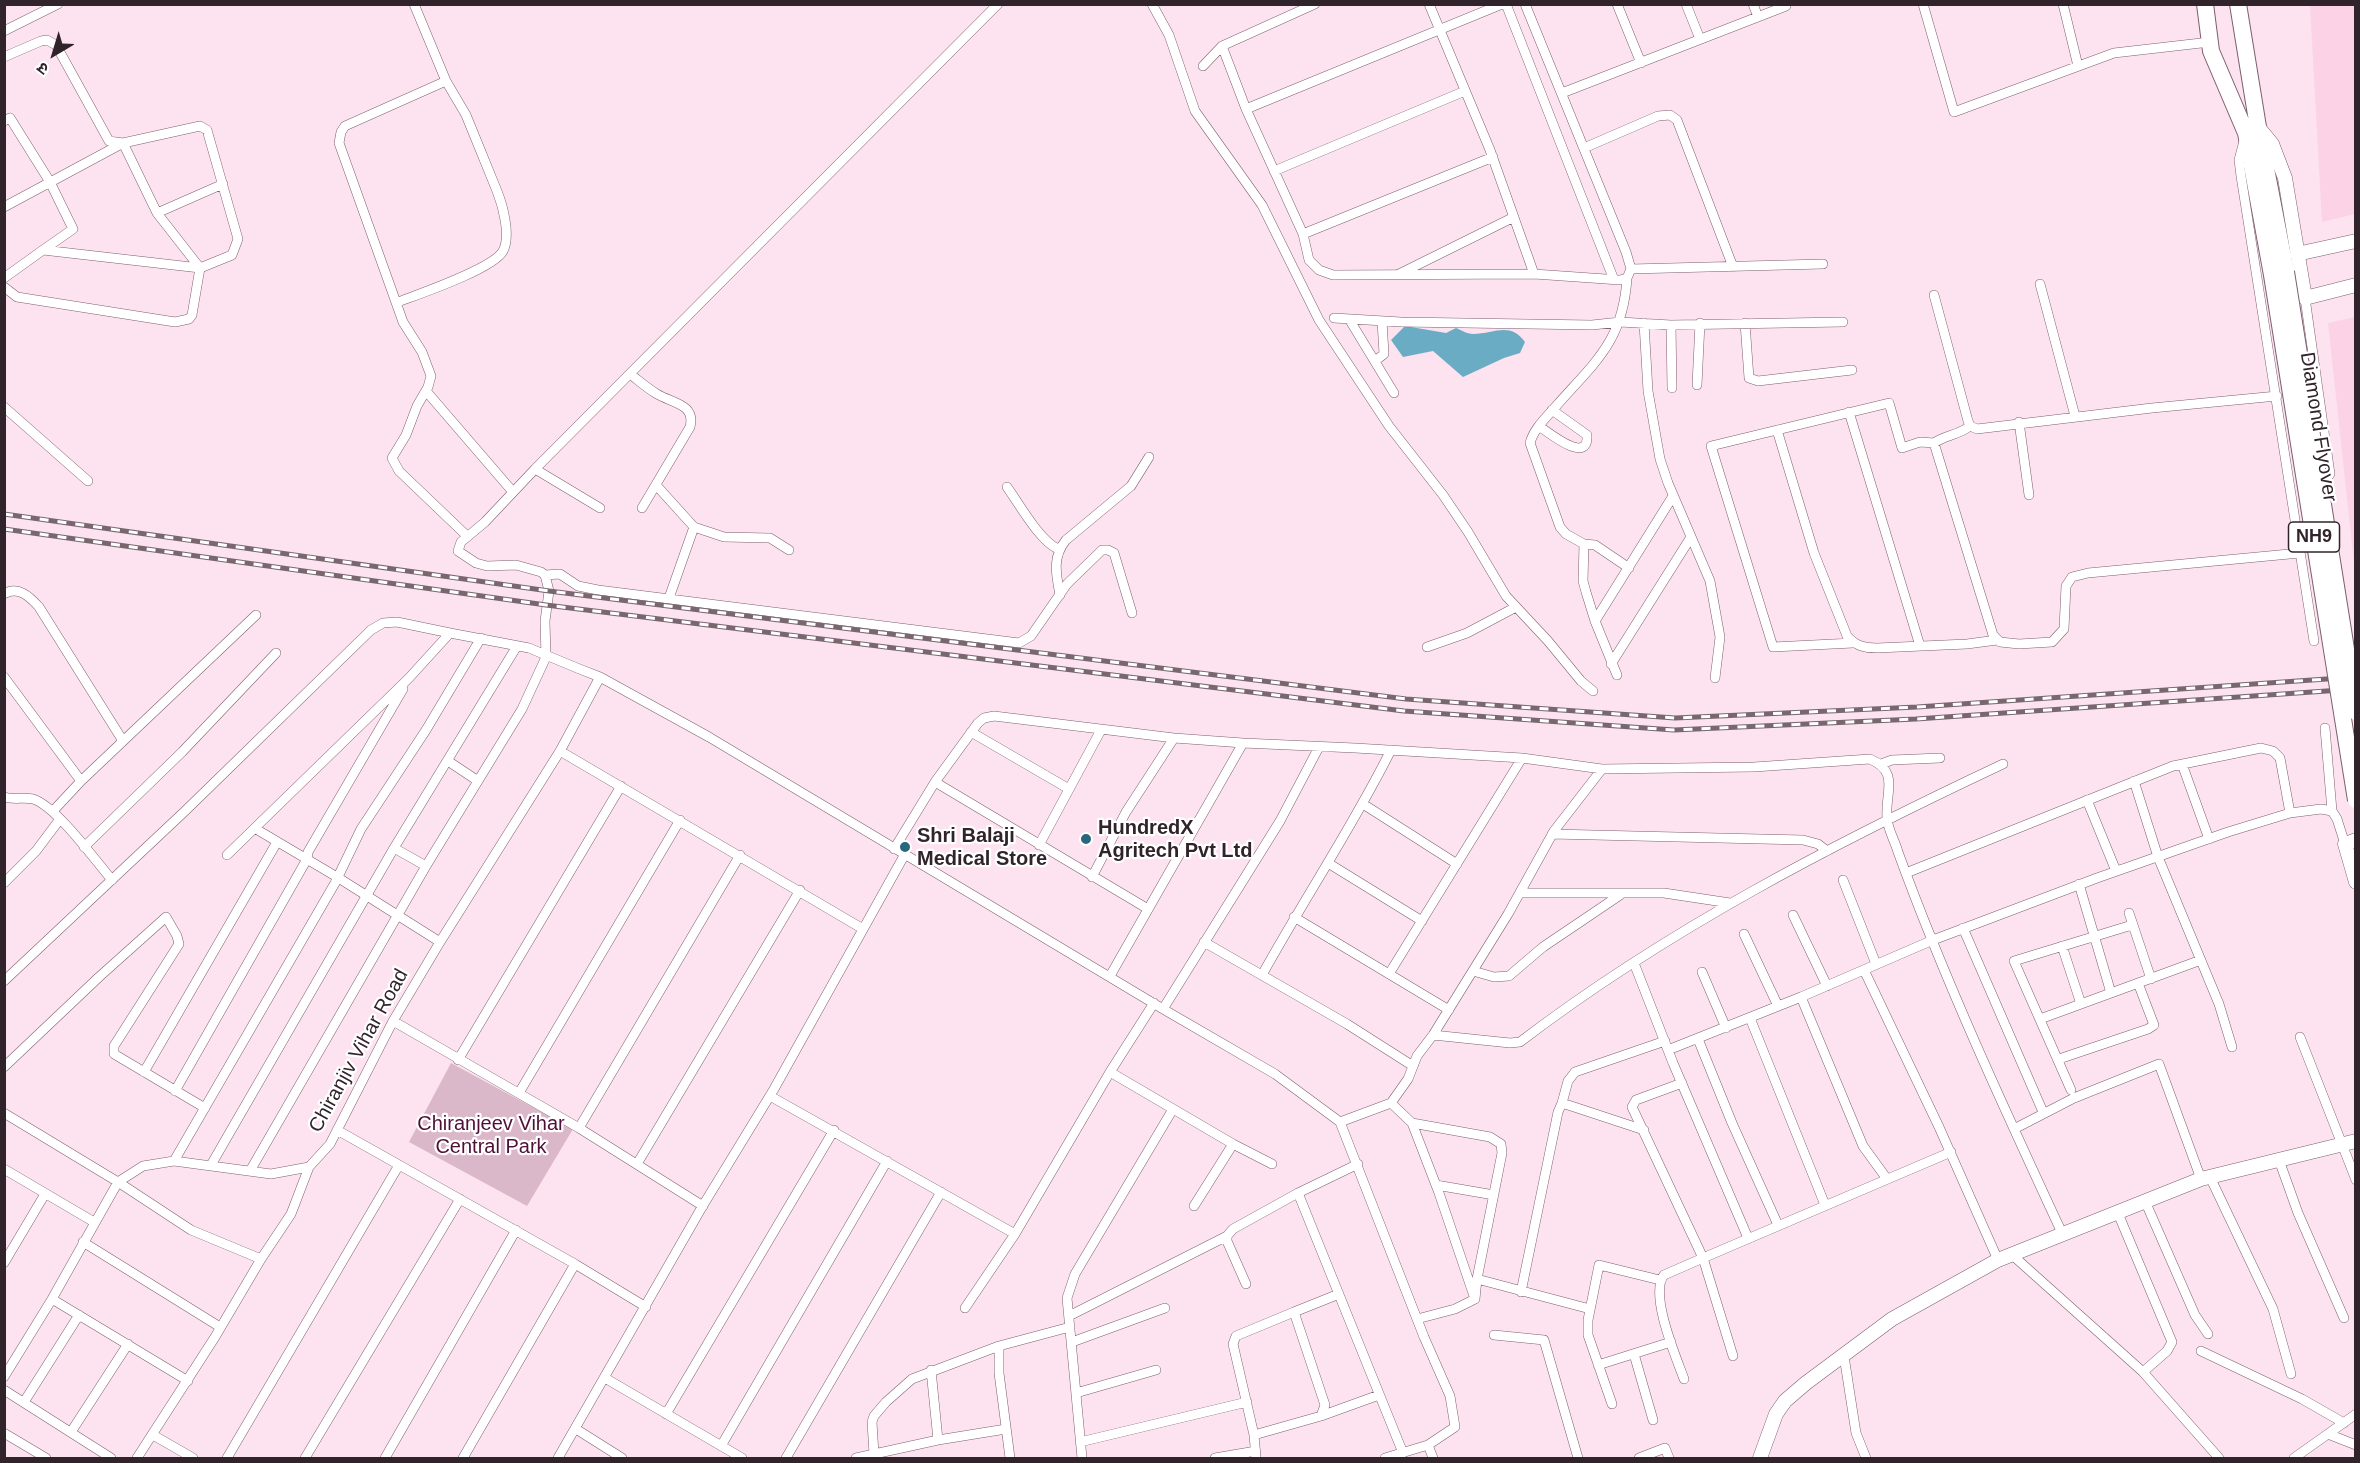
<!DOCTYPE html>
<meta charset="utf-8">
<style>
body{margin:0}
#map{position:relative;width:2360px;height:1463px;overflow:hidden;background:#fde2f0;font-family:Helvetica,"Noto Sans Devanagari",sans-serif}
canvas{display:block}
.frame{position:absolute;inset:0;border:6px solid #30242a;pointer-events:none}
.north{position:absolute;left:24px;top:24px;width:60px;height:60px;-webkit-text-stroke:4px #fff;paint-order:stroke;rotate:218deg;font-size:16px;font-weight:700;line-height:24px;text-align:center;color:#30242a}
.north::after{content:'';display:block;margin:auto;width:21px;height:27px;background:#30242a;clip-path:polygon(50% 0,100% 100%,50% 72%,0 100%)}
</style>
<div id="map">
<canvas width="2360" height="1463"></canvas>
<div class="frame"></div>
<div class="north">उ</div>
</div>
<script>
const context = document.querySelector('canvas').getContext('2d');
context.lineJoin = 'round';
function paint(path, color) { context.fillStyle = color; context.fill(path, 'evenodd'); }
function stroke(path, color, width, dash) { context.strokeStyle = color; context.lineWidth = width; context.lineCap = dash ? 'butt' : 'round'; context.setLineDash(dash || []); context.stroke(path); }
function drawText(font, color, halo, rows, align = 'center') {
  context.font = font + ' Helvetica,sans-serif'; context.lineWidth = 4.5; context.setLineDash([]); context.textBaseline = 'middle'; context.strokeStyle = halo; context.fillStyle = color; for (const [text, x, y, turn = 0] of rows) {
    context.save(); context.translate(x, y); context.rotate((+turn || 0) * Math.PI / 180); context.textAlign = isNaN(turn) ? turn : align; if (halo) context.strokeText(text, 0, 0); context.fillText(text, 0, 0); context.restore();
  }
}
paint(new Path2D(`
 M2310,5H2355V214L2322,222Z
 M2355,317H2356L2355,572L2328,323Z`), '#fcd2e7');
paint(new Path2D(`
 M451,1063L573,1129L527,1206L409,1142Z`), '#dab8c9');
paint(new Path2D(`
 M1405,326L1446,333L1456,328C1461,330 1467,334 1473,334C1494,334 1510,321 1525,342L1520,353L1504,358L1463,377L1433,351L1403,357L1391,340Z`), '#6bacc5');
const street = new Path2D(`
 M1152,4L1169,35L1195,111L1262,205L1319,320L1389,426L1443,495L1468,532L1506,596L1548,641L1581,681L1593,691
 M1315,4L1222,46L1246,109L1303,234L1309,260L1319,270L1333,275L1534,274L1620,280L1627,278L1631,269L1626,252L1525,4
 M1429,4L1490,150L1534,274
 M1506,4L1614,280
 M1617,4L1641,63
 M1686,4L1700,39
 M1753,4L1758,17
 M1923,4L1954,112L2114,53L2210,42
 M2063,4L2078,66
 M4,31L58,4
 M4,57L41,41L47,40L56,45L109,141L123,143L200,126L207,130L238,239L232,255L200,268L192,315L189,319L175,322L17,297L4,287
 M1203,66L1222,46
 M446,81L345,126L341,132L339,143L403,322L422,352L431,376L428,387L417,406L406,435L392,458L399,471L467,536
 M1562,93L1786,6
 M1246,109L1502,4
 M4,121L10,118L50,182L73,229L43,250
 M2244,141L2239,160L2241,176L2314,641
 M1584,148L1658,116L1670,115L1677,120L1733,267
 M1274,171L1465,91
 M4,207L123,143L157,213L223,184
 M157,213L200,268
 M1303,234L1493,157
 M1631,269L1823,264
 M1399,274L1514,217
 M4,278L43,250L200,268
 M2040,284L2075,416
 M1934,295L1968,421L1970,426L1977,429L2152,408L2277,396
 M2305,298L2330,474L2325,480L2316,482
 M398,302C419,294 493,269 503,251C511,236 503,206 497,191L466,115L446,81L414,4
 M1334,318L1401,322L1592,325L1620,322L1671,325L1843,322
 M1349,319L1394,393
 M1644,323L1648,391L1660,459L1668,483L1710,581L1720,637L1715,678
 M1745,323L1749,378L1758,381L1852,370
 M1671,325L1672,388
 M1375,361L1384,354L1382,321
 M630,374C638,380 647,388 657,394C672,403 696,404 690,427L642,508
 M1697,385L1700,323
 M426,391L513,492
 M4,407L88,481
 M1849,412L1920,646
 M2019,422L2029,495
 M1539,426C1548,432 1589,466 1587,435L1552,410
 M1970,426C1959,435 1945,435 1934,443L1993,635L2000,642L2019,644L2052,642L2064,629L2066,586L2072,577L2088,573L2300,553
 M1777,430L1814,553L1847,636C1856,646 1864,648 1877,648L1967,644L1997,640
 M535,469L600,508
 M656,485L694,527L724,537L770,538L789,550
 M1007,487C1020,505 1039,540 1058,549
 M1584,544L1595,545L1629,568
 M545,575L560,574L578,586L598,590L1019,643L1031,636L1067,584L1102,550H1108L1114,553L1132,613
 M4,594C18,585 30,597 39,607L123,741
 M1060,595C1056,574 1052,557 1066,540L1131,486L1149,457
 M669,598L694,527
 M1595,621L1673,496
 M1853,643L1773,647L1711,446L1889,403L1902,448L1920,442L1934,443
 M1427,647L1467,633L1516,607
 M1611,664L1691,537
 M1617,675L1595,621L1586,592L1583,581L1584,544L1566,534L1560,527L1530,443C1534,428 1547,417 1557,405C1596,361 1623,341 1627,278
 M4,677L81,781
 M2325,728L2332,811
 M971,732L1069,789
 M560,751L863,929
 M448,761L478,781
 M1881,764L1892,760L1940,758
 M2182,764L2209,839
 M2134,781L2158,857L2219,1004L2232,1047
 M935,782L1148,909
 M4,797C14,800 24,797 33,799C56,806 95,860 112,880
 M2087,800L2116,871
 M1363,804L1457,864
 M53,811L81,781L256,615
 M256,829L337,877L440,942
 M1552,834L1803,840L1818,844L1827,851
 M1039,845L1101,730
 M84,847L182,752L276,653
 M394,848L426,866
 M894,849L935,782L978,723L984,718L994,716L1174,738L1243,743L1355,748L1522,758L1602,769L1754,767L1870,759C1900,772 1885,792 1887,817C1887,828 1895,841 1898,852C1945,981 2004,1108 2062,1233
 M227,855L409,678L450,633L529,648L577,668L600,677L709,737L1163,1009L1275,1074L1340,1122L1424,1337L1450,1396L1455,1427L1428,1445L1385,1458
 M1328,863L1422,921
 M1906,873L2173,766L2261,748L2273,751L2280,758L2290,813
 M1092,877L1126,812L1174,738
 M1843,880L1876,964
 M4,883L36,851L60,819
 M2079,884L2111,993
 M1520,893H1664L1730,903
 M2129,913L2151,979
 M1793,915L1827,986
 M1294,917L1449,1010
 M1963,928L2043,1112
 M1744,934L1778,1006
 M1204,942L1347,1024L1413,1066
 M2062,946L2081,1004
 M1634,963L1673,1063L1748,1238
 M1864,970L1939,1127L1998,1260
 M1473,971L1494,977L1509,976L1543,947L1620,895
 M1702,972L1726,1028
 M1389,974L1522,758
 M1262,975C1304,899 1352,828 1391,750
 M1110,976L1243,743
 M4,981L184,812L371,630L383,623L397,622L450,633
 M1801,997L1863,1146L1887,1179
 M1163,1009L1280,821L1319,747
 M1750,1018L1825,1205
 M2040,1019L2201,960
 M393,1021L579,1128L703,1206
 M1433,1035L1510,1043L1520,1042C1668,929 1835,843 2003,764
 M2300,1037L2356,1180
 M1698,1039L1732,1123L1778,1225
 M1668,1050L1801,997L1933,940L2097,878L2228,832L2290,813L2321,809L2332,811L2337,819L2345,844
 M2059,1059L2148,1029L2154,1025L2138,983
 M458,1060L621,786
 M4,1067L99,977L166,917L177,936L179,944L114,1046V1054L205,1108
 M144,1072L277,842
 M1110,1072L1233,1144L1272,1164
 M1682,1083L1636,1100L1632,1107L1703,1258L1951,1152
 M2071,1090L2014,961L2132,925
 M175,1091L307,859L308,852L403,689
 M519,1093L680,820
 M770,1096L1015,1234
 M1391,1103L1412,1123L1439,1193L1475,1299
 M1562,1103L1568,1081L1575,1072L1665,1041
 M4,1113L118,1182L191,1230L261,1259
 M1340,1122L1391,1103L1408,1079L1417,1056L1433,1035L1508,914L1554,831L1602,769
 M1412,1123L1490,1137L1501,1144L1502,1153L1477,1279L1590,1309
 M579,1128L740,855
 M2014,1129L2074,1098L2159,1064L2201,1179
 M337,1130L575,1264L646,1307
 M2279,1160L2298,1213L2344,1318
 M174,1161L335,883L361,829L426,730L481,638
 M637,1164L800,890
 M211,1165L394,848L517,646
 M4,1169L94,1222
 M250,1171L426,866L522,709L546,657L545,621L549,591L545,575L541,572L516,565L487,566L476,563L458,551L461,542L485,522L535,469L998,4
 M2210,1177L2273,1309L2291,1374
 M1436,1185L1494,1195
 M1298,1193L1403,1453
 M2145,1201L2195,1315L2208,1334
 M1194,1206L1233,1144
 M2117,1211L2172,1342L2167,1351L2143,1372
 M83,1242L220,1327
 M2010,1253L2143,1372L2219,1458
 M4,1263L45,1194
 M1246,1284L1227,1241V1236L1233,1229L1298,1193L1358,1164
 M1521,1292L1558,1112L1562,1103L1644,1130
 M52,1299L188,1381
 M965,1308L1015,1234L1110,1072L1154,1003
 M1069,1316L1227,1236
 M1417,1319L1455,1309L1475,1299L1477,1279
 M1494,1335L1544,1340L1578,1458
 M1072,1342L1165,1308
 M999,1346V1373L1010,1458
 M2201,1351L2302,1399L2344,1423
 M1634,1354L1653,1420
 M1844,1356L1856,1433L1866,1458
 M1598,1365L1671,1342
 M931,1370L938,1440
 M4,1377L52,1299L118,1182L143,1166L174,1161L271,1174L309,1167L330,1144L393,1021L440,942L560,751L600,677
 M605,1378L742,1458
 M1684,1379C1676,1357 1649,1294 1664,1275L1703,1258L1733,1356
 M4,1390L111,1458
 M1076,1393L1156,1370
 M24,1402L79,1315
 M1612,1404L1588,1335V1320L1599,1265L1660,1280
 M666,1414L834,1130
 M1321,1416L1379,1395
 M576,1429L622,1458
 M71,1432L128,1344
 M4,1433L46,1458
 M2328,1434L2356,1445
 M153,1435L193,1458
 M1254,1435L1321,1416L1325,1405L1294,1312L1339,1294
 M1080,1442L1247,1402
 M1428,1445L1433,1458
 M721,1446L887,1161
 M874,1454L872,1422L874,1416L886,1402L912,1379L999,1346L1070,1327
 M137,1458L215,1337L261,1259L291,1214L309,1167
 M227,1458L399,1165
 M305,1458L460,1199
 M385,1458L516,1230
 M463,1458L575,1264
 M558,1458L702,1207L774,1089L905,854
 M786,1458L941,1192
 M856,1458L938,1440L1006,1429
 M1082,1458L1067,1298L1075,1274L1173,1109
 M1215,1458L1256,1451
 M1256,1458L1254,1435L1233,1344L1236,1336L1294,1312
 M1639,1458L1665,1448L1669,1458
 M2294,1458L2356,1414`);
const secondary = new Path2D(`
 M2258,127L2272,144L2285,178L2305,298L2356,285
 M2297,254L2356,241
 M2356,840L2345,844L2356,882
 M1760,1458L1776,1414L1785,1401L1806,1383L1892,1319L1998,1260L2201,1179L2356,1141`);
const highway = new Path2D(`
 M2205,4L2211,51L2246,133L2272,275
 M2238,4L2258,127L2286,272`);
stroke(street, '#7d606f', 10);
stroke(secondary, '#7d606f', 15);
stroke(highway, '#7d606f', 18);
stroke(street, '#fff', 9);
stroke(secondary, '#fff', 14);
stroke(highway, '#fff', 16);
const rail = new Path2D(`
 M4,514L549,591L1406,699L1675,718L1917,707L2356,677
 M4,529L546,605L1404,711L1674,730L1916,719L2356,689`);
stroke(rail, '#78676f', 5);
stroke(rail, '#fff', 3, [9]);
const highwayBridge = new Path2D(`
 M2286,272L2356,712
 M2272,275L2356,800`);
stroke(highwayBridge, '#7d606f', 18, []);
stroke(highwayBridge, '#fff', 16);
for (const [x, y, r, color] of [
 [1086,839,6,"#29677d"],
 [905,847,6,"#29677d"]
]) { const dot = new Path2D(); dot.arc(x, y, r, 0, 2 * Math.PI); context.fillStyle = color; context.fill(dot); stroke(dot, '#fff', 2); }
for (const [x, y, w] of [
 [2314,537,51]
]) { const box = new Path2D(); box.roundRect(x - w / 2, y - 15, w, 30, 4.5); context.fillStyle = '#fff'; context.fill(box); stroke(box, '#30242a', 1.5); }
drawText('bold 18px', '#30242a', null, [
 ["NH9",2314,537]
]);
drawText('20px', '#30242a', '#fff', [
 ["Diamond Flyover",2318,427,81],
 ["Chiranjiv Vihar Road",359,1051,-61]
]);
drawText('bold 20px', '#30242a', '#fff', [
 ["HundredX",1098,828],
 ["Agritech Pvt Ltd",1098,851],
 ["Shri Balaji",917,836],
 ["Medical Store",917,859]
], 'left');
drawText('20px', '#500f38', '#fff', [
 ["Chiranjeev Vihar",491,1124],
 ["Central Park",491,1147]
]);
</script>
